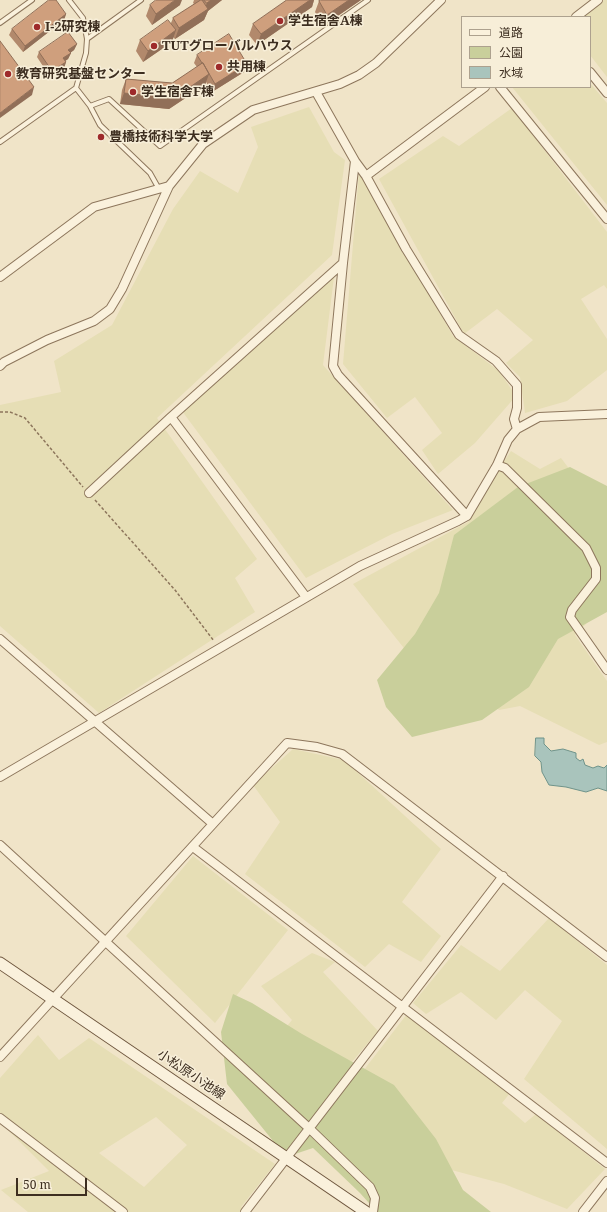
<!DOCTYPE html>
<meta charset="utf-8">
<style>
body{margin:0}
#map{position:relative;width:607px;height:1212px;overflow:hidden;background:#f0e4c8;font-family:"Noto Serif","Noto Sans JP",serif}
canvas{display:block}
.legend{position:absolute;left:461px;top:16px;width:130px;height:72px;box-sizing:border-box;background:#f7eed8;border:1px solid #ada18e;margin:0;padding:5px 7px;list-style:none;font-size:12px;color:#3d2e20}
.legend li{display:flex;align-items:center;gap:8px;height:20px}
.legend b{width:20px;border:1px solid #ada18e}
.scale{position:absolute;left:16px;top:1178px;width:71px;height:18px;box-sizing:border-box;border:2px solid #3d2e20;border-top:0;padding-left:5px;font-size:12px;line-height:14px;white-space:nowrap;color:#3d2e20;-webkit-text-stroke:3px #f7eed8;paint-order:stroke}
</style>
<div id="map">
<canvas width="607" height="1212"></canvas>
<ul class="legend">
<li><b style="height:5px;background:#faf1dc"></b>道路</li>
<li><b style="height:11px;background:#c9cf9b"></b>公園</li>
<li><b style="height:11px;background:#a9c4bc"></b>水域</li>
</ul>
<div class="scale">50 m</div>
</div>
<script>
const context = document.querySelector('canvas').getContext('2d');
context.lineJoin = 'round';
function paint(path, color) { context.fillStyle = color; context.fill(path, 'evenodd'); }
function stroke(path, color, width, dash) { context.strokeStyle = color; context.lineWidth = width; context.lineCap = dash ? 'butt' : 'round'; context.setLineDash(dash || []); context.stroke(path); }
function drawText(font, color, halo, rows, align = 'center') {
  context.font = font + ' "Noto Serif","Noto Sans JP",serif'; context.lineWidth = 3; context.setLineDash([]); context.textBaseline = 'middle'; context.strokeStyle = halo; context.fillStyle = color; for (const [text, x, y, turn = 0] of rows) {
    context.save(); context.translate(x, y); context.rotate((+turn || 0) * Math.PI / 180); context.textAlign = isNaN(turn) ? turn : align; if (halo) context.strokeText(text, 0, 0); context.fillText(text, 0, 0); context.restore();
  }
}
paint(new Path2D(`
 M604,0H607V77L590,55V17H579Z
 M590,83L607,103V205L512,87H590Z
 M309,107L334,152L345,160L332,255L157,418L257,559L235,578L255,612L99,713L0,626V405L61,392L54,361L112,325L173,209L200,171L238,193L258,147L251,127Z
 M512,108L607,232V289L604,285L581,299L607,339V370L567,401L525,413L520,377L506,363L533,340L497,309L464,334L379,179L443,136L459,146Z
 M359,172L453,336L499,371L516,396L475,443L438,474L422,450L442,433L415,397L387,418L343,364Z
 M334,277L323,365L453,510L392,534L306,578L182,411Z
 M511,451L540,469L561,458L580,483L607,603L575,635L607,681V742L599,745L520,706L499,710L446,656L411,657L353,584L468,522L498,470Z
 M293,749L344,760L441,849L402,902L441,936L421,962L389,944L365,967L245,874L280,822L253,785Z
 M193,856L288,930L215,1023L126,936Z
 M549,918L607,965V1149L524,1079L562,1021L525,990L496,1020L461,992L426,1014L413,1003L461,945L500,971Z
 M312,953L335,962L323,972L378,1031L309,1113L259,1060L292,1020L261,986Z
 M407,1014L510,1093L502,1103L525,1123L536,1114L605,1169L567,1209L504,1184L444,1168L323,1123Z
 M38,1035L59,1060L89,1038L275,1164L241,1207L247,1212H28L1,1190L49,1171L0,1122V1078ZM156,1117L187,1145L144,1187L99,1153Z`), '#e6deb5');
paint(new Path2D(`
 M570,467L607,486V612L558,639L529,687L482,720L412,737L386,707L377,680L415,634L439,593L454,535L518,487Z
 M233,994L252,1003L302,1034L394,1085L436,1139L463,1190L491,1212H377L360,1193L313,1148L286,1157L227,1084L221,1032Z`), '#c9cf9b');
const water = new Path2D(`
 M536,738H544V744L551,751L563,749L576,753V758L580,761L583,759L585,765L593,768L598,766L604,768L607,765V791L598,788L586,792L566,787L549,785L542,772L541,762L535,756Z`);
paint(water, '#a9c4bc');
stroke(water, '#6f938a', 1);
const lane = new Path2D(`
 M0,23L32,0
 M87,39L141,0
 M76,88L90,106L100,125L150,173L159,189
 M90,106L109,99L160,146L368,0
 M0,142L76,88L86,53L87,39L83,18L69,0`);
const street = new Path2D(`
 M576,17L598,0
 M590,72L607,93
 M500,87L607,219
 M355,161L366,176L406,249L459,335L496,361L517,385V408L514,419L517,429
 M366,176L485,87
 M343,263L333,366L338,375L467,516
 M0,277L94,207L169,186L203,144L253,110L340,84L359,75L376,63L441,0
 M0,366L4,362L47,340L94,321L110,309L122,289L169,186
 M497,465L505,468L586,548L596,568V579L572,610L570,617L607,670
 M89,493L171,417
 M306,597L171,417L343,263L355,161L316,92
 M0,639L213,824
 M0,777L360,566L458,521L467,516L497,465L508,440L517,429L539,417L607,414
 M0,845L310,1129L370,1187L375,1198L373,1212
 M193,847L607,1163
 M0,1057L287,743L317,747L342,754L607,957
 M0,1118L123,1212
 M245,1212L503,876
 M583,1212L607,1181`);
const secondary = new Path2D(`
 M0,963L366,1212`);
stroke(lane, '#8d765c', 6);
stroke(street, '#8d765c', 10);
stroke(secondary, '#6f573f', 13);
stroke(new Path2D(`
 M0,412H10L25,418L83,487
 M95,500L175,590L214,641`), '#8d765c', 1.5, [3, 2]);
stroke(lane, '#faf1dc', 4);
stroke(street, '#faf1dc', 8);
stroke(secondary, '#faf1dc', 11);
paint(new Path2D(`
 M194,0H222L208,11L204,20L175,39L173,37L172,42L143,62L136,51L140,40L171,23L173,18L194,4L193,3Z
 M287,0H314L312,7L257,45L249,35L253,24Z
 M361,0L323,26L315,12L319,1Z
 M150,5H180L152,25L146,16Z
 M66,14L64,20L23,52L9,35L12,29Z
 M77,44L74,50L70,53H71L68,59L65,61L66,62L64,68L50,77L37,57L39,52Z
 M197,55L244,72L212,92L206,82L205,85L169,109L120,104L122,90L126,79L172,83L197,67L194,63Z`), '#b2896c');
paint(new Path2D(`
 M175,0H182L180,5L152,25L156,14Z
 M211,0H222L208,11L204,20L175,39L179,28L203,12L207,3Z
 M310,0H314L312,7L257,45L261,34Z
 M349,0H361L323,26L327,15Z
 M66,14L64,20L23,52L25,46Z
 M176,30L172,42L143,62L148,51Z
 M77,44L74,50L66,56L68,50Z
 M71,53L68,59L61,64L63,58Z
 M66,62L64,68L50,77L52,71Z
 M247,64L244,72L212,92L215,84Z
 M209,74L205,85L169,109L120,104L124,93L174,98Z
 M34,87L32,95L0,118V113Z`), '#916f58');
const building = new Path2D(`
 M49,0H56L66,14L25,46L12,29Z
 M156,0H175L156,14L150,5Z
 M201,0H202L208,9L179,28L173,18Z
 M204,0H211L207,3Z
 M287,0H310L261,34L253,24Z
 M321,0H349L327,15L319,1Z
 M168,20L176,30L148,51L140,40Z
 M68,32L77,44L68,50L71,53L63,58L66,62L52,71L39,52Z
 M229,34L247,64L215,84L203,63H202L197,55Z
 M0,41L34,87L0,113Z
 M203,63L209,74L174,98L124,93L126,79L172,83Z`);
paint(building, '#cf9f7d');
stroke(building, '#916f58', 1);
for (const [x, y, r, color] of [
 [280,21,4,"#9e2a2b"],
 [37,27,4,"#9e2a2b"],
 [154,46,4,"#9e2a2b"],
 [219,67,4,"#9e2a2b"],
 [8,74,4,"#9e2a2b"],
 [133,92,4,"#9e2a2b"],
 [101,137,4,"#9e2a2b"]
]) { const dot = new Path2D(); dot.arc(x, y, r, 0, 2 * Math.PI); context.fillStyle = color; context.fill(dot); stroke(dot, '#f7eed8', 1.5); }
drawText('bold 13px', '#3d2e20', '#f7eed8', [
 ["学生宿舎A棟",288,21],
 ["I-2研究棟",45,27],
 ["TUTグローバルハウス",162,46],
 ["共用棟",227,67],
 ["教育研究基盤センター",16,74],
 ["学生宿舎F棟",141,92],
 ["豊橋技術科学大学",109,137]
], 'left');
drawText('13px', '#3d2e20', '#f7eed8', [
 ["小松原小池線",191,1075,34]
]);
</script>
